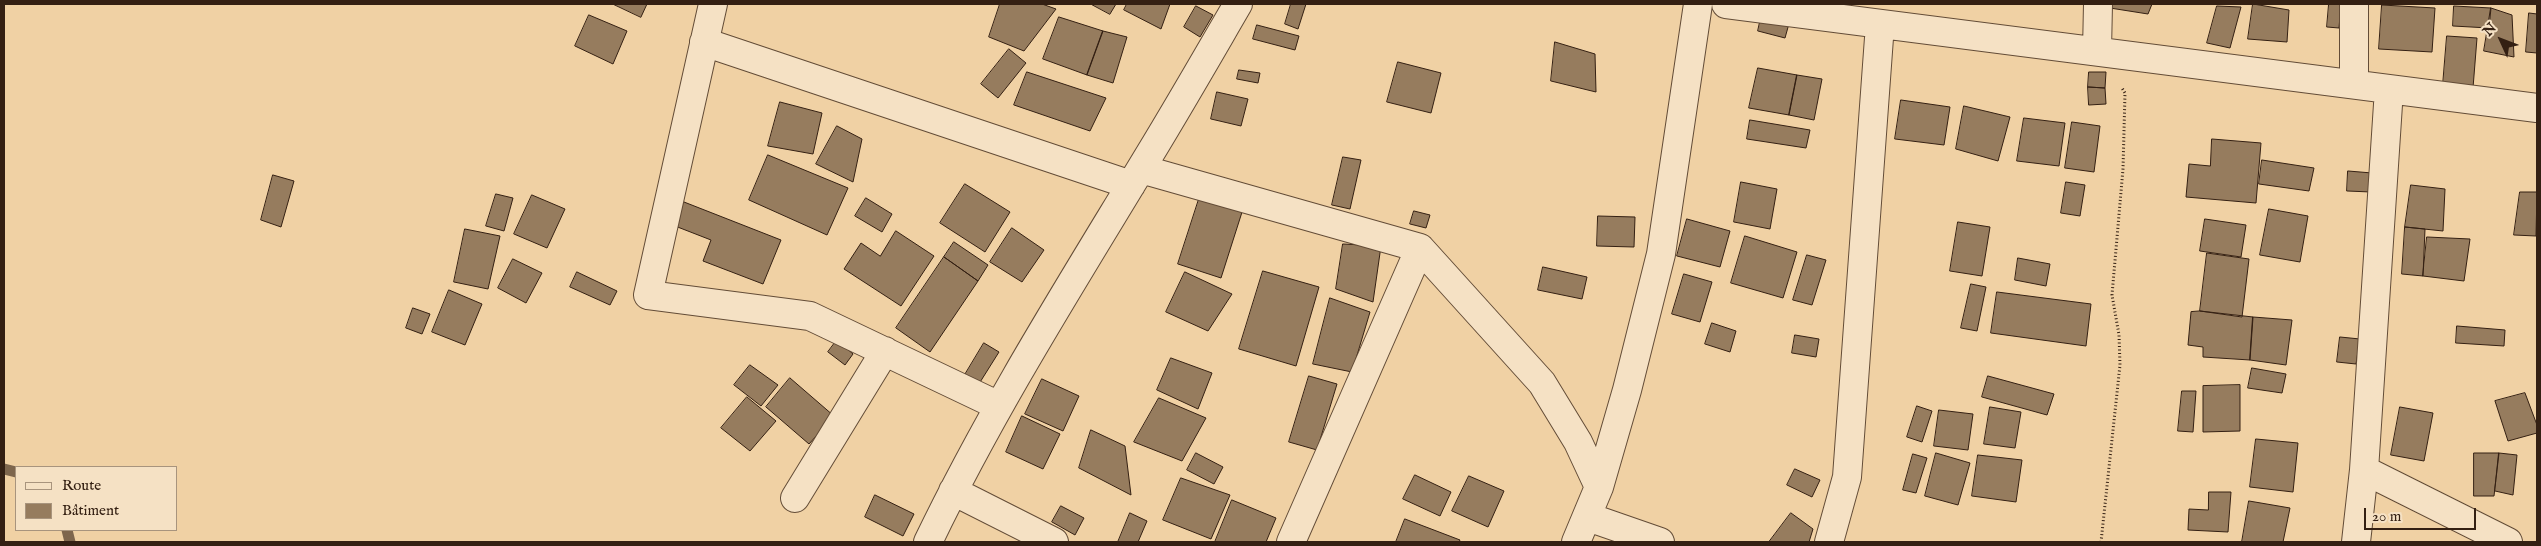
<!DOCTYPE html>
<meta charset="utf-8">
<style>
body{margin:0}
#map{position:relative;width:2541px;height:546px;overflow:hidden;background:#f0d1a4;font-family:"IM FELL English",serif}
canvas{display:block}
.frame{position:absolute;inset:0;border:5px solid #342013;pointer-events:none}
.legend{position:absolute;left:15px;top:466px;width:162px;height:65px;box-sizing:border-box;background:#f5e1c4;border:1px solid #a8947d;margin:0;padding:6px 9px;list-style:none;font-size:15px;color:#342013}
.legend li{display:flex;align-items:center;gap:10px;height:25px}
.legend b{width:25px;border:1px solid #a8947d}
.north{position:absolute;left:2476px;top:15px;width:50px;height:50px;-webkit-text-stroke:4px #f5e1c4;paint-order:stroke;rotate:313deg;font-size:14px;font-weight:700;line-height:20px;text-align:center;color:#342013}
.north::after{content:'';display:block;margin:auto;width:18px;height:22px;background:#342013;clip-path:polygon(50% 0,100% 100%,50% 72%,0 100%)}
.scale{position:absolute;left:2364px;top:508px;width:112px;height:22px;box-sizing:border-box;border:2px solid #342013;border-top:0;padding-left:6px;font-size:15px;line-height:18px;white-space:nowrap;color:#342013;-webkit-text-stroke:4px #f5e1c4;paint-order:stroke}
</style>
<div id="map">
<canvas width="2541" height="546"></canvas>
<div class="frame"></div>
<ul class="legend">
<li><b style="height:6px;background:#f5e1c4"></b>Route</li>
<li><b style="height:14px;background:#967c5e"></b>Bâtiment</li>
</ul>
<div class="north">N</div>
<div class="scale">20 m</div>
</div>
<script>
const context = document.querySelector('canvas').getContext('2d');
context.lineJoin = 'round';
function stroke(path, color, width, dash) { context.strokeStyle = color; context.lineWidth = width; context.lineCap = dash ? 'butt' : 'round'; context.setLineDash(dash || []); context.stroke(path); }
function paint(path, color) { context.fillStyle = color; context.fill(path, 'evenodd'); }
stroke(new Path2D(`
 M4,469L16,472
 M67,530L70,542`), '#7e664d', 11);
const building = new Path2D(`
 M613,4H647L641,17Z
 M1000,4H1042L1056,9L1024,51L989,37Z
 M1091,4H1116L1110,14Z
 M1127,4H1170L1161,29L1124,10Z
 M1291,4H1306L1298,29L1285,24Z
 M2110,4H2152L2148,14L2110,8Z
 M2253,4L2289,10L2287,42L2248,39Z
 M2329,4H2341L2339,28L2327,27Z
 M2382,5L2435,8L2432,52L2379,49Z
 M1196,6L1213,15L1200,37L1184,27Z
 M2217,6L2241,7L2230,48L2207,43Z
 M2454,6L2491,8L2489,28L2453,26Z
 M2491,8L2512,15L2514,57L2484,51Z
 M1762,13L1790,20L1785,38L1758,31Z
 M2529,13L2537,14V53L2526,52Z
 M589,15L627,31L613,64L575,46Z
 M1059,17L1103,31L1087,75L1043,59Z
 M1257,25L1299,36L1295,50L1253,39Z
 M1103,31L1127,37L1113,83L1087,75Z
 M2447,36L2477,38L2473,88L2443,85Z
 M1555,42L1595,54L1596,92L1551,81Z
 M1009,49L1026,63L998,98L981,84Z
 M1398,62L1441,73L1431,113L1387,102Z
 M1758,68L1797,75L1789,115L1749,108Z
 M1239,70L1260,73L1258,83L1237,79Z
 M1027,72L1106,98L1090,131L1014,105Z
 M2089,72H2106L2105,88L2088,87Z
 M1797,75L1822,79L1814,120L1789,115Z
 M2088,87L2105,88L2106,104L2089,105Z
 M1217,92L1248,99L1241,126L1211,119Z
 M1901,100L1950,107L1944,145L1895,139Z
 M780,102L822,113L813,154L768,146Z
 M1964,106L2010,117L1998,161L1956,149Z
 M2024,118L2065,123L2059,166L2017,161Z
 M1750,120L1810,130L1806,148L1747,139Z
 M2072,122L2100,126L2094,172L2065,168Z
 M837,126L862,139L853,182L816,164Z
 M2212,139L2261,143L2256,203L2186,197L2189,164L2210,166Z
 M768,155L848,188L827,235L749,200Z
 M1343,157L1361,160L1350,209L1332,205Z
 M2262,160L2314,168L2309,191L2259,184Z
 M2348,171L2372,173L2371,192L2347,191Z
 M273,175L294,181L281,227L261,220Z
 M1741,182L1777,189L1770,229L1734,222Z
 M2066,182L2085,185L2080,216L2061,213Z
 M965,184L1010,212L985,252L940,223Z
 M2411,185L2445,189L2443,231L2405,227Z
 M2520,192H2537L2536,236L2514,235Z
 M496,194L513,198L504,231L486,226Z
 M532,195L565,209L547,248L514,234Z
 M1200,196L1243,209L1221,278L1178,264Z
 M866,198L892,214L882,232L855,216Z
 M684,202L781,240L763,284L703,261L711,240L675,226Z
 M2269,209L2308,216L2300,262L2260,255Z
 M1414,211L1430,215L1426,228L1410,224Z
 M1598,216L1635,217L1634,247L1597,246Z
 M1687,219L1730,231L1720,267L1677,256Z
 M2205,219L2246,225L2241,257L2200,251Z
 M1958,222L1990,227L1982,276L1950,271Z
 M2405,227L2425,229L2423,276L2402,274Z
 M1012,228L1044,250L1022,282L990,262Z
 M465,229L500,236L488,289L454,282Z
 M896,231L934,256L901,306L844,269L861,243L880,256Z
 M1745,236L1797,252L1783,298L1731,283Z
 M2427,237L2470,239L2464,281L2423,276Z
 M954,242L988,265L978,281L944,257Z
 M1343,244L1381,246L1373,302L1336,289Z
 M2207,253L2249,259L2242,317L2200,311Z
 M1807,255L1826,260L1812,305L1793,300Z
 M944,257L978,281L930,352L896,328Z
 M2018,258L2050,264L2046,286L2015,280Z
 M513,259L542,273L526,303L498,288Z
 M1543,267L1587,277L1582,299L1538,290Z
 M1263,271L1319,287L1296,366L1239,349Z
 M577,272L617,291L610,305L570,287Z
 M1185,272L1232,294L1208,331L1166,312Z
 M1684,274L1712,282L1700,322L1672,314Z
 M1971,284L1986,287L1977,331L1961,328Z
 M449,290L482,304L465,345L432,332Z
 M1997,292L2091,304L2086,346L1991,333Z
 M1330,298L1370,312L1352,372L1313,364Z
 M413,308L430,314L422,334L406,328Z
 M2200,311L2253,317L2250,360L2203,357V347L2188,345L2191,312Z
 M2253,317L2292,320L2286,365L2250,360Z
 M1712,323L1736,331L1730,352L1705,344Z
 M2457,326L2505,330L2504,346L2456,343Z
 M1795,335L1819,339L1816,357L1792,353Z
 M2340,337L2360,339L2356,364L2337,362Z
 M837,340L853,354L845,365L828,352Z
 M984,343L999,352L977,387L963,378Z
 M1171,358L1212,373L1198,409L1157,390Z
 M750,365L778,385L761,406L734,385Z
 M2252,368L2286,374L2282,393L2248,388Z
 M1309,376L1337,384L1317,450L1289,442Z
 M1988,376L2054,394L2047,415L1982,397Z
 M790,378L834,416L809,444L766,407Z
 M1042,379L1079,396L1063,431L1025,414Z
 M2240,385V431L2203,432V386Z
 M2182,391H2196L2193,432L2178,431Z
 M2525,393L2537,425V433L2508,441L2495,401Z
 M747,397L776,421L750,451L721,428Z
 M1159,398L1206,418L1182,461L1134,442Z
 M1917,406L1932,411L1922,442L1907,437Z
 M1990,407L2021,412L2015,448L1984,444Z
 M2400,407L2433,413L2424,461L2391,455Z
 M1939,410L1973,414L1968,450L1934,446Z
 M1022,416L1060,434L1043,469L1006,452Z
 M1091,430L1125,446L1131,495L1079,468Z
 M2256,439L2298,443L2293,492L2250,487Z
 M1196,453L1223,467L1214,484L1187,470Z
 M1936,453L1970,463L1958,505L1925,496Z
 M2474,453H2499L2494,496H2474Z
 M2499,453L2517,455L2513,495L2495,491Z
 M1913,454L1927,458L1916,493L1903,490Z
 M1978,455L2022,460L2016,502L1972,496Z
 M1795,469L1820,480L1812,497L1787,485Z
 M1415,475L1451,492L1440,516L1403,499Z
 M1469,476L1504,491L1488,527L1452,511Z
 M1181,478L1230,495L1211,539L1163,520Z
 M2209,492H2231L2228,532L2188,530L2189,509L2208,510Z
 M875,495L914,514L903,536L865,517Z
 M1232,500L1276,518L1266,542H1215Z
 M2249,501L2290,508L2283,542H2242Z
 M1061,506L1084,518L1075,535L1052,522Z
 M1130,513L1147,521L1138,542H1118Z
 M1791,513L1813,529L1809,542H1769Z
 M1405,519L1460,540L1459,542H1396Z`);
paint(building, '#967c5e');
stroke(building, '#342013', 1);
const minor = new Path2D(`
 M713,4L648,295L810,316L999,406
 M1726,4L2537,108
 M704,42L1131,185
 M2097,51L2098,4
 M2354,84V4
 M1141,169L1420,248L1542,383L1578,442L1599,487
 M2364,470L2508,542
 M953,491L1054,542
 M795,498L885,351
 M1588,517L1660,542
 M928,542C990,413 1066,292 1140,170C1174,115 1206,59 1238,4
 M1291,542L1420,248
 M1576,542L1599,487L1627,390L1661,254L1698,4
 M1829,542L1847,477L1880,24
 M2356,542L2364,470L2389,89`);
stroke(minor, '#634c37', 30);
stroke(new Path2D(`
 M2101,542L2120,365L2119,335L2112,295L2123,169L2125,93L2122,88`), '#342013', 3, [1, 2.5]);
stroke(minor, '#f5e1c4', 28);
</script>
